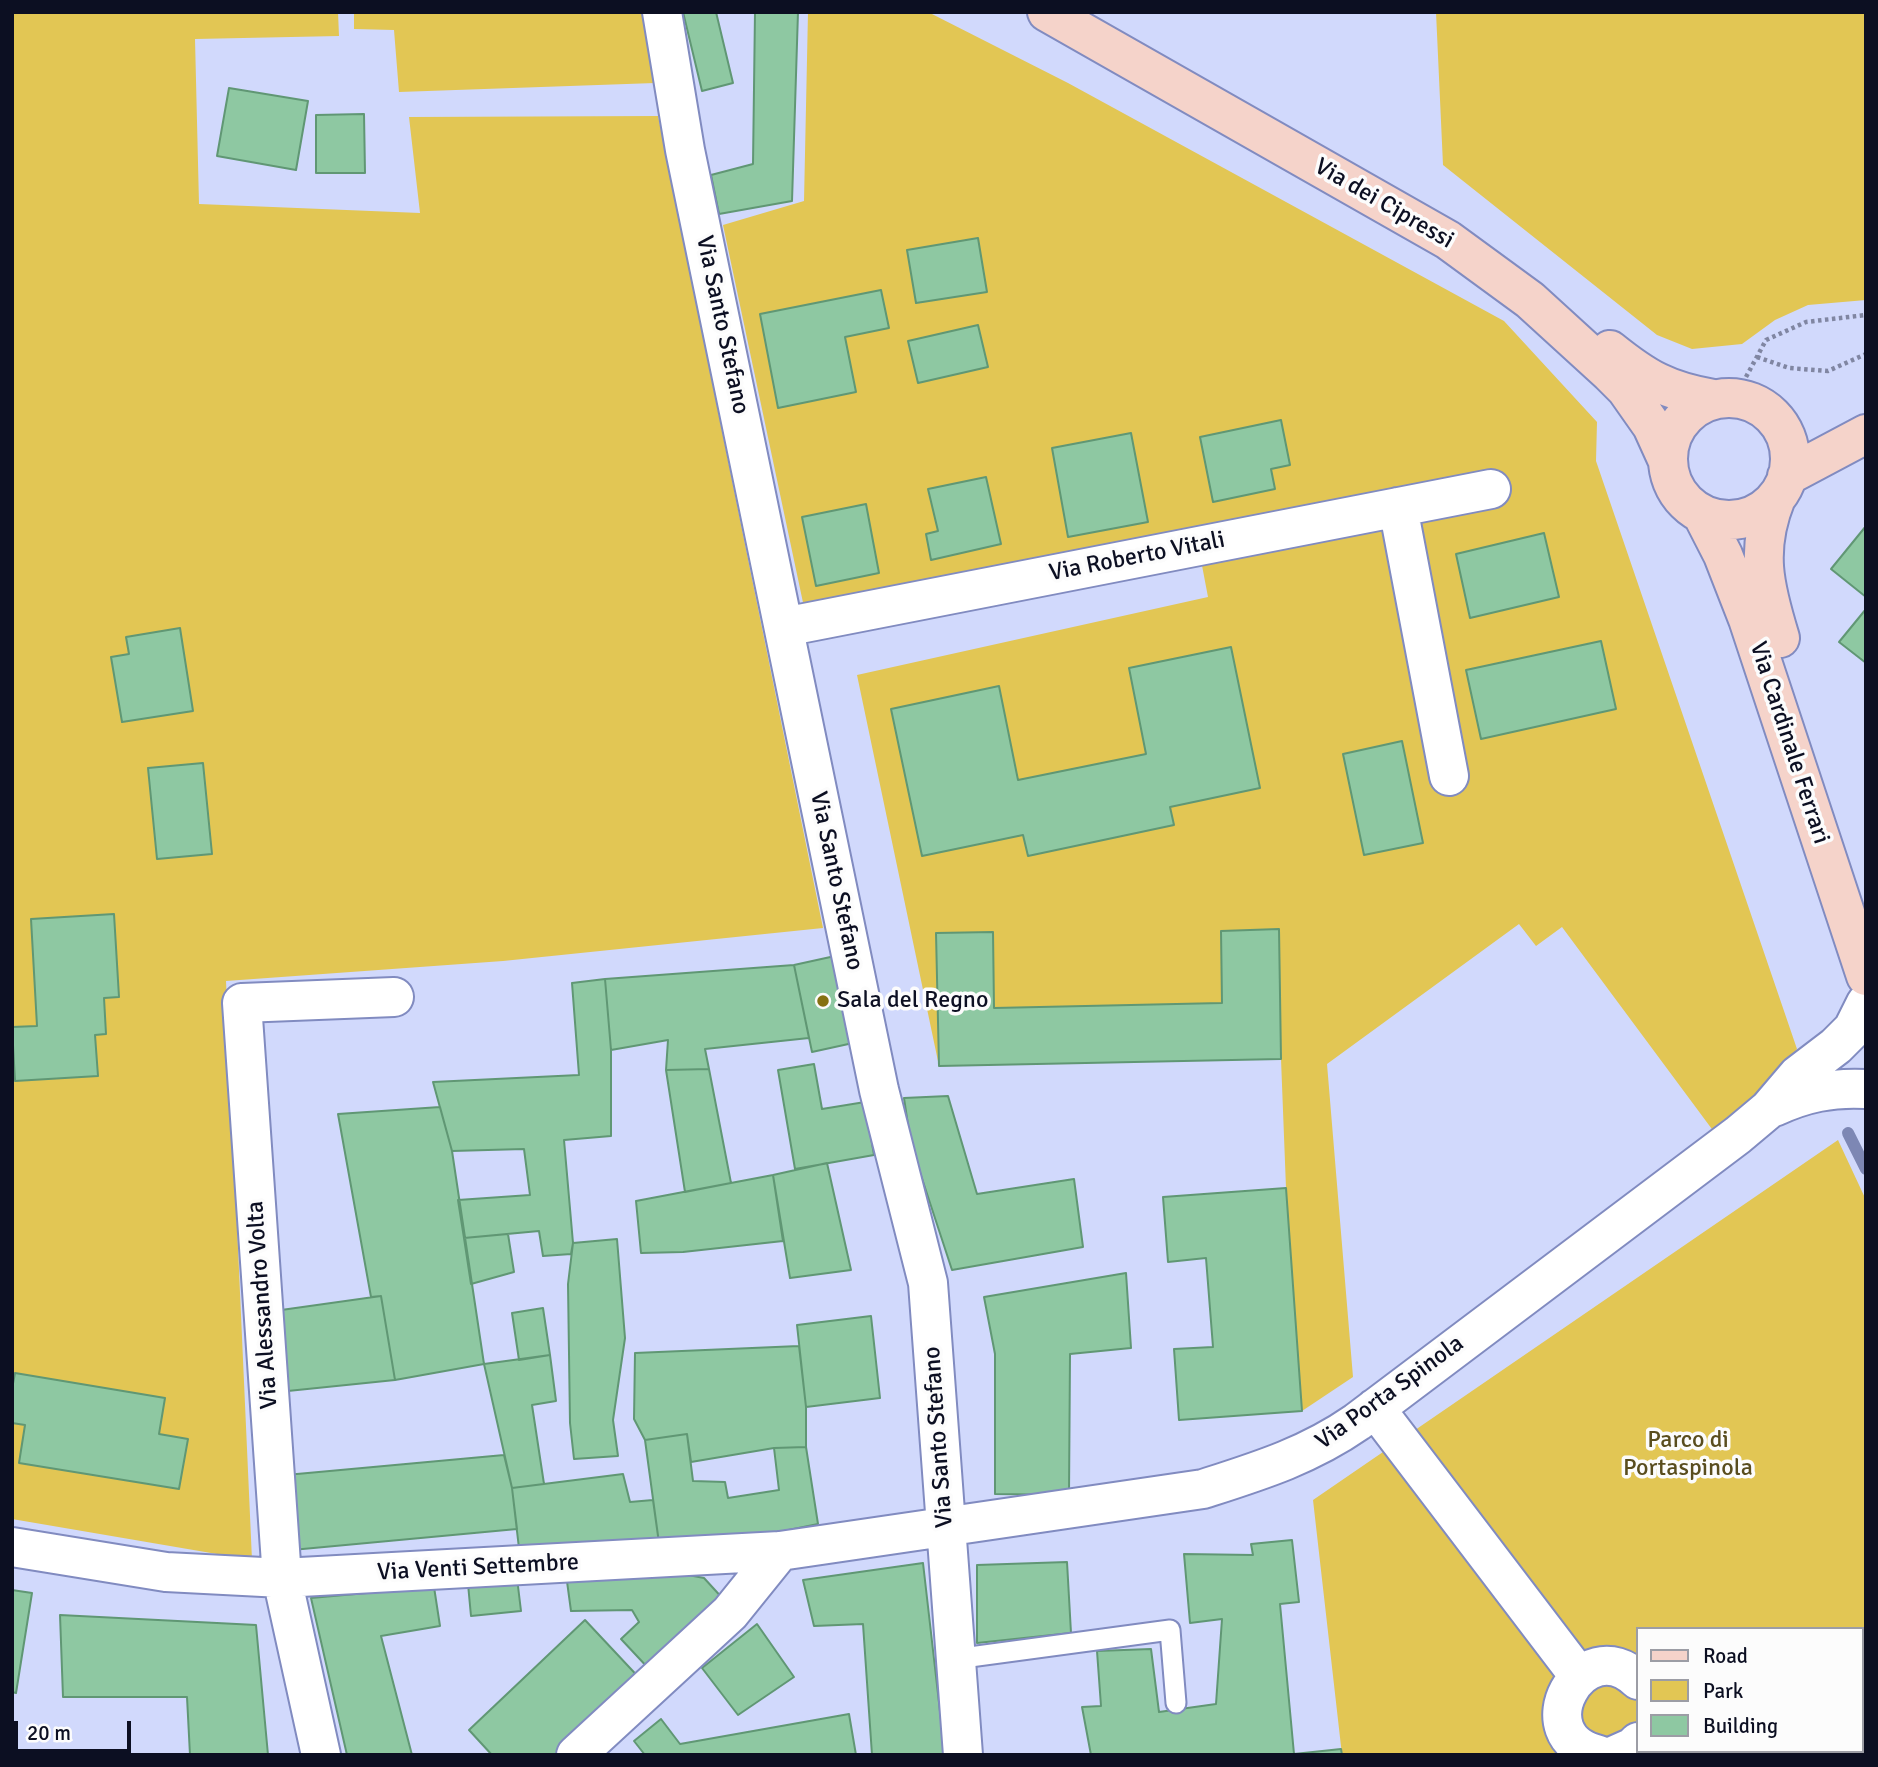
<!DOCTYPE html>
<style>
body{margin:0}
#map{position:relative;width:1878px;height:1767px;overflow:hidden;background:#d1d9fc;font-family:Signika,sans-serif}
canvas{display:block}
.frame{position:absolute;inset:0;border:14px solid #0c0f22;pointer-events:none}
.legend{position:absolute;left:1636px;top:1627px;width:228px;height:126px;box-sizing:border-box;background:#fcfcfc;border:2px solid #9c9da5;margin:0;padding:9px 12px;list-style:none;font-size:21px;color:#0c0f22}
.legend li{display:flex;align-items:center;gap:14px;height:35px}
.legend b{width:35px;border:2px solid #9c9da5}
.scale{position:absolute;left:14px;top:1721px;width:117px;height:32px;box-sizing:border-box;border:4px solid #0c0f22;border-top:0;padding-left:9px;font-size:21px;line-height:24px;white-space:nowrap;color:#0c0f22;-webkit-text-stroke:5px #fcfcfc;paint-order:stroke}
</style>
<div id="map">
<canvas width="1878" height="1767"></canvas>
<div class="frame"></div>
<ul class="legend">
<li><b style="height:9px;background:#f5d3ca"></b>Road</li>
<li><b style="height:19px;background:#e2c654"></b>Park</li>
<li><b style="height:19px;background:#8ec8a2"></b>Building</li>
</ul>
<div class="scale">20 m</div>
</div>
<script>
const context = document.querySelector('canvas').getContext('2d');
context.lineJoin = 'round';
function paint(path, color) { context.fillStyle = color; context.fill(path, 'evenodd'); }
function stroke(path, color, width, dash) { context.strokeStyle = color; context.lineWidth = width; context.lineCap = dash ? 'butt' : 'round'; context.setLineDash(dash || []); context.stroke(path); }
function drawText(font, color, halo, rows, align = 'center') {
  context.font = font + ' Signika,sans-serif'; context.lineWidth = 7; context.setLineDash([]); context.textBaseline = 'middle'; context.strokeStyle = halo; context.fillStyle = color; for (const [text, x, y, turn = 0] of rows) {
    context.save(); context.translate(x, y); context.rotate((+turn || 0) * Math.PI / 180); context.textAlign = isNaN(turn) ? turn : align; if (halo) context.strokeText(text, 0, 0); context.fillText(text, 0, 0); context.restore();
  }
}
paint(new Path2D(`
 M12,12H338L339,36L195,39L199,204L420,213L409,117L658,116L823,928L503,961L226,981L252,1560L12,1519V1028L16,1081L97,1076L95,1035L105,1034L104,998L119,996L114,914L32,919L37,1026L12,1027Z
 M354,12H643L655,83L399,92L394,30L354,29Z
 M808,12H928L1068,83L1504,321L1597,422L1596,461L1797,1049L1723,1144L1562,927L1536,946L1519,924L1327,1064L1353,1377L1302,1411L1286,1188L1281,1059L939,1066L857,675L1208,597L1196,534L805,612L723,225L804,201Z
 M1436,12H1866V300L1808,305L1775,320L1742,344L1692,349L1657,335L1443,165Z
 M1838,1140L1866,1200V1755H1342L1313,1500ZM1638,1629H1862V1751H1638Z`), '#e2c654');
stroke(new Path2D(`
 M1848,1133L1866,1169`), '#7d87b4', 12);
const building = new Path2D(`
 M683,12H716L733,83L702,91Z
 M755,12H798L792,201L719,214L711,175L753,164Z
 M229,88L308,101L296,170L217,156Z
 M364,114L365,173H316V115Z
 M978,238L987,292L916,303L907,250Z
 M881,290L889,328L845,337L856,392L778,408L760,314Z
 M978,325L988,367L918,383L908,341Z
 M1281,420L1290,465L1271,469L1275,489L1213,502L1200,437Z
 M1131,433L1148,522L1068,537L1052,448Z
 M986,477L1001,544L931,560L926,534L938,531L928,489Z
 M866,504L879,573L816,586L802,517Z
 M1866,526V597L1831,569Z
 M1544,533L1559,597L1470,618L1456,554Z
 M1866,609V663L1839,642Z
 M180,628L193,711L122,722L111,657L129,654L126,637Z
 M1601,641L1616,709L1481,739L1466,670Z
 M1231,647L1260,788L1170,807L1174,825L1028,856L1023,835L922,856L891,709L999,686L1018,780L1146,754L1129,668Z
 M1402,741L1423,843L1364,855L1343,754Z
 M203,763L212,854L157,859L148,768Z
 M114,914L119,997L104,998L106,1034L95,1035L98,1076L15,1081L12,1027L37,1026L31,919Z
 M1279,929L1281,1059L939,1066L936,933L993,932L994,1008L1222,1003L1221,931Z
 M835,956L853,1043L812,1052L794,965Z
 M794,965L809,1038L705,1049L709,1069L666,1070L668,1040L611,1050L605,979Z
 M605,979L611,1050V1136L564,1140L573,1243L571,1254L543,1256L539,1231L464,1238L458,1200L530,1195L524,1149L452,1151L433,1082L579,1075L572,983Z
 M814,1064L822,1109L865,1102L874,1155L795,1169L778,1070Z
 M709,1069L731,1183L685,1192L666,1070Z
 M948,1096L977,1194L1074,1179L1083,1247L952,1270L911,1145L904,1098Z
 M440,1107L452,1151L484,1364L395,1380L381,1296L371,1297L338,1114Z
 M827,1163L851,1270L790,1278L773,1175Z
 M773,1175L783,1241L683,1252L641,1253L636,1201Z
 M1286,1188L1302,1411L1179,1420L1174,1349L1213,1347L1206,1258L1168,1262L1163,1197Z
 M508,1234L514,1272L471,1284L464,1238Z
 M617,1239L625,1338L613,1420L618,1456L574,1459L570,1423L568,1284L573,1243Z
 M1126,1273L1131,1348L1070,1354L1069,1495L995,1494V1354L984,1297Z
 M381,1296L395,1380L278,1392L267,1312Z
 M543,1308L550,1355L519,1360L512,1313Z
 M871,1316L880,1398L806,1407L797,1325Z
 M799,1346L806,1407V1447L774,1448L691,1462L687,1434L645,1440L634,1419L635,1353Z
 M550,1355L556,1401L532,1405L544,1484L512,1488L484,1364Z
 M15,1373L165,1398L159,1434L188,1439L179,1489L19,1463L25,1425L12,1423V1389Z
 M687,1434L693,1481L725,1482L728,1498L779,1490L774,1448L806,1447L818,1524L769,1534L659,1543L645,1440Z
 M504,1455L512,1488L517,1529L292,1550L286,1475Z
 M623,1474L630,1502L653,1500L659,1543L520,1557L512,1488Z
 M1292,1540L1299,1602L1280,1604L1294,1754L1341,1749L1342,1755H1091L1082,1707L1101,1706L1097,1651L1151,1649L1159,1712L1216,1704L1222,1619L1190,1623L1184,1554L1253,1555L1251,1544Z
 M1067,1562L1071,1633L977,1643V1565Z
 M923,1563L945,1755H872L863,1624L814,1626L803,1580Z
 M667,1571L704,1578L725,1601L650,1670L621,1639L639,1622L632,1610L571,1611L566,1574Z
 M517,1578L521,1611L471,1616L468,1584Z
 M434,1587L440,1626L381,1636L412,1755H347L311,1598Z
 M12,1590L32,1593L16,1693L12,1692Z
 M60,1615L256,1625L268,1755H190L187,1697H63Z
 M585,1620L645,1684L570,1755H492L469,1730Z
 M757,1624L794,1677L738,1715L702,1668Z
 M849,1714L856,1755H645L634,1741L661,1719L680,1744Z`);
paint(building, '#8ec8a2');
stroke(building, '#609774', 2);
const lane = new Path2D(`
 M955,1659L1170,1630L1176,1703`);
const street = new Path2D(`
 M662,12L685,150L879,1090L928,1283L963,1755
 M1398,507L1449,776
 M784,627L1491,489
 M1774,1107C1804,1093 1832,1087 1866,1089
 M1375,1408L1579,1676
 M12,1547L166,1572L282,1578L780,1551L1203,1489C1259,1471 1308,1456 1357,1422L1738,1135L1769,1109L1798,1075L1836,1046L1853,1029L1866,1003
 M321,1755L282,1578L242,1003L394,997
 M576,1755L730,1613L780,1551
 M1599,1755C1521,1737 1583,1627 1638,1680
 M1615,1755L1633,1747L1638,1742`);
const secondary = new Path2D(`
 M1047,12L1448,240L1530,300L1610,373L1626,389L1652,426L1667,459
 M1610,350C1646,379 1667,391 1713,399
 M1668 459a61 61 0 1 1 122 0a61 61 0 1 1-122 0Z
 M1787,476L1866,434
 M1776,498C1755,550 1764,586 1780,638
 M1702,514L1723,555L1748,619L1866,976`);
stroke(lane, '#818bc0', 23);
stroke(street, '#818bc0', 42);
stroke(secondary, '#818bc0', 42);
stroke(new Path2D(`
 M1757,357L1789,368L1828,371L1866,354
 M1746,377L1766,340L1806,322L1866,315`), '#8086a2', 4.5, [3.5, 3.5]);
stroke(lane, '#fff', 19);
stroke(street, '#fff', 38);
stroke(secondary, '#f5d3ca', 38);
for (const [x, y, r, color] of [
 [823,1001,7,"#867112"]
]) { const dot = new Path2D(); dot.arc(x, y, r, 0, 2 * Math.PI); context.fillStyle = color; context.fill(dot); stroke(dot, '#fcfcfc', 2.5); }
drawText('24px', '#0c0f22', '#fcfcfc', [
 ["Via dei Cipressi",1384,204,30],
 ["Via Santo Stefano",722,325,78],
 ["Via Roberto Vitali",1137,557,-11],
 ["Via Cardinale Ferrari",1789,743,72],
 ["Via Santo Stefano",836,881,78],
 ["Via Alessandro Volta",263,1305,-94],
 ["Via Porta Spinola",1390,1393,-36],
 ["Via Santo Stefano",939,1437,-94],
 ["Via Venti Settembre",478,1568,-3]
]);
drawText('24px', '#0c0f22', '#fcfcfc', [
 ["Sala del Regno",837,1001]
], 'left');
drawText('24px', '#594d1e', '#fcfcfc', [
 ["Parco di",1688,1441],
 ["Portaspinola",1688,1469]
]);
</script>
